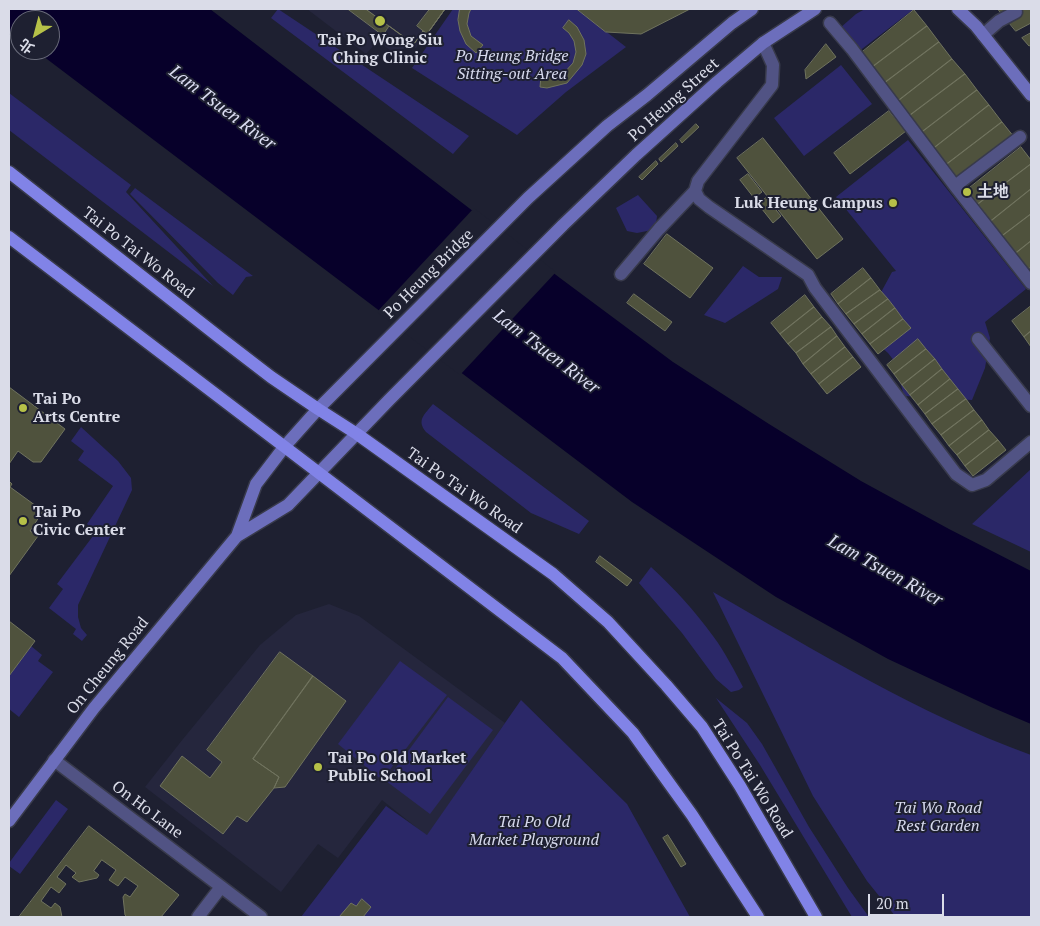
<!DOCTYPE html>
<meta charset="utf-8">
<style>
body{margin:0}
#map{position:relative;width:1040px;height:926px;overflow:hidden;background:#1e2031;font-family:"PT Serif","Noto Sans TC",serif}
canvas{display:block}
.frame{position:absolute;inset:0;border:10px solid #dadce8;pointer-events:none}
.north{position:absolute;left:10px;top:10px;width:50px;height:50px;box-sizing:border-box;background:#1e2031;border:1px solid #696b7a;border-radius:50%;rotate:217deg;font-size:14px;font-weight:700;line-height:20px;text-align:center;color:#dadce8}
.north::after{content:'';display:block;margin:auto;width:18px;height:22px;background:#b6c148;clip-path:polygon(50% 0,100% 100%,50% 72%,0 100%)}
.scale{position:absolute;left:868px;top:894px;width:76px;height:22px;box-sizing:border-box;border:2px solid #dadce8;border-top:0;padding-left:6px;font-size:15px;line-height:18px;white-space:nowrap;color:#dadce8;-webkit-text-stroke:4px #1e2031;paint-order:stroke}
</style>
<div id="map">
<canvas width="1040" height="926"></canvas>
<div class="frame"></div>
<div class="north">北</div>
<div class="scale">20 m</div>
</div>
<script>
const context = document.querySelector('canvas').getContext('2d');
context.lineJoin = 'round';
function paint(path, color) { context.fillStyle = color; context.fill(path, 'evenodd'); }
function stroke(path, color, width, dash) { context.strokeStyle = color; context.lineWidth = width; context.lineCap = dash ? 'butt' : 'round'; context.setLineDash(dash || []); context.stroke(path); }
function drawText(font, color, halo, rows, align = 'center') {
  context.font = font + ' "PT Serif","Noto Sans TC",serif'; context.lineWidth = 4; context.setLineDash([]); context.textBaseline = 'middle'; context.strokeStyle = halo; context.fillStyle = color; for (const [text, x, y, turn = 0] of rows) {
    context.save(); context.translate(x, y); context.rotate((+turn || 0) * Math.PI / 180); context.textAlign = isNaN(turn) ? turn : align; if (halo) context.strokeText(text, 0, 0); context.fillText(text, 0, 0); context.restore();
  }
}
paint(new Path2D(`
 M307,9H445L416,48L390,50L378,41L366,54Z
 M329,604L359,616L505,723L427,836L382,800L338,858L318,844L281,892L145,787L183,739L260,645L296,615Z`), '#25263d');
paint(new Path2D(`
 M278,9L469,136L453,154L271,18Z
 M453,9H577L626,47L566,92L517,135L412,68Z
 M865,9H914L858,52L840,28L856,14Z
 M841,65L872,104L804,156L774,118Z
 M9,93L131,185L126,192L213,286L9,130Z
 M908,140L1026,289L985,322L990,338L985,368L972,400L904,396L895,362L888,353L877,343L879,296L892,272L896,271L836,197Z
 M135,188L253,276L246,277L233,295L218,283L130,194Z
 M638,195L657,216L656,224L652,230L637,233L627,231L616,208Z
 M743,266L759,277H782L778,289L725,323L704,315Z
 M433,404L589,521L579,534L531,513L426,432C416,420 425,414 433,404Z
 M81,427L118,461L131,478L132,490L78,605V617L81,628L87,635L82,641L73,634L76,629L49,608L63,589L57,584L96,532L87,524L113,486L78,460L84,451L71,441Z
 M1031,469V552L972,524Z
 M651,567C674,588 695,611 713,636C725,652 734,670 743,687L739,690L731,692L716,679L682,633L639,583Z
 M713,592C816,651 919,714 1031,755V917H896L867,881L813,796Z
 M31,646L42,655L38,661L53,672L19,717L9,709V676Z
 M400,661L447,695L382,780L338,744Z
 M448,697L493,730L430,814L386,781Z
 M716,698L747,723L762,744L809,827L848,888L869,917H852L760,765Z
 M521,700L627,804L690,917H301L386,806L427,835Z
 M56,800L68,809L20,874L9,866V863Z`), '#2b2868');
paint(new Path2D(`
 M9,9H210L560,278L673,362L769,424L861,481L949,529L1031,571V724L991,707L888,659L776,597L632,502L35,50H50V20H20V39L9,30Z`), '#07002a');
paint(new Path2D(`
 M474,208L556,272L460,375L377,312Z`), '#1e2031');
const building = new Path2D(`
 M348,9H445L427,34L423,31L414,44L389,26L383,35Z
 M366,9H445L427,34L423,31L414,44Z
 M430,9H445L427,34L417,26Z
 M460,9H471L469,13L467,24L471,36L483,45L476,53L466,44L460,31L458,20Z
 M577,9H690L641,34L606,32Z
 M998,9H1031V23L1016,31Z
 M914,10L927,26L871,68L860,54Z
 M569,20L577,27L584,40L586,54L582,65L567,83L547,88L540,87L541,76L550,77L563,74L573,63L576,52L574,41L569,33L563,28Z
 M927,26L939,42L883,84L871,68Z
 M1031,33V45L1029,46L1022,38Z
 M939,42L952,59L898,101L883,84Z
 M826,44L836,57L806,79L805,70Z
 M952,59L965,74L909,116L898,101Z
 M965,74L977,90L922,132L909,116Z
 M977,90L989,105L934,148L922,132Z
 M989,105L1002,122L947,164L934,148Z
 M889,111L906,131L850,174L834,153Z
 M1002,122L1014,137L959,180L947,164Z
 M696,124L699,127L682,143L680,140Z
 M763,138L843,239L817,259L737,158Z
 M676,143L678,146L661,162L659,159Z
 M1021,147L1031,160V164L978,204L967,190Z
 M656,161L658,164L642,180L639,177Z
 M1031,164V189L991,221L978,204Z
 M748,174L762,192L754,198L740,180Z
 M1031,189V214L1002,236L991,221Z
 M766,198L781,216L773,223L758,204Z
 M1031,214V241L1016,253L1002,236Z
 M667,234L713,268L690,298L644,264Z
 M1031,241V267L1028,269L1016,253Z
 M863,268L871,278L838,304L831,294Z
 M871,278L880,290L846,314L838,304Z
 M880,290L888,299L854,324L846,314Z
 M634,294L672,322L665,331L627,303Z
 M805,295L814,307L780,334L771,323Z
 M888,299L895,308L862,334L854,324Z
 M1031,306V331L1024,337L1012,321Z
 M814,307L822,317L788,344L780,334Z
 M895,308L903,319L870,344L862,334Z
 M822,317L831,327L796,353L788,344Z
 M903,319L911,328L878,354L870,344Z
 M831,327L837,336L803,364L796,353Z
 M1031,331V347L1024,337Z
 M837,336L845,347L811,374L803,364Z
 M918,339L926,349L894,374L887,365Z
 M845,347L853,357L819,384L811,374Z
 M926,349L935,359L902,385L894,374Z
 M853,357L861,367L827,394L819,384Z
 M935,359L942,369L910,395L902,385Z
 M942,369L950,379L918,405L910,395Z
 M950,379L958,389L925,414L918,405Z
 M9,387L65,429L41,462H33L18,451L9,464Z
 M958,389L966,399L932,424L925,414Z
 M966,399L974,410L941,435L932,424Z
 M974,410L982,420L949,446L941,435Z
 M982,420L989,430L957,455L949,446Z
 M989,430L998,440L965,466L957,455Z
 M998,440L1006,450L973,476L965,466Z
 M9,481L12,484L10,487L43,511L30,531L38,536L9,576Z
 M600,556L632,580L627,586L596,562Z
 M9,621L35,641L9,676Z
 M280,652L313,676L253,759L279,777L274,788L247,822L237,816L223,834L160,786L182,756L210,778L222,762L207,750Z
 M313,676L346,701L285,787L274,788L279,777L253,759Z
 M89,826L179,895L161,917H19Z
 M668,835L686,864L681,867L663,838Z
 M102,860L116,870L109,880L118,886L125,877L138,886L130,897L125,894L123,897L125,915L127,917H62L60,907L55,903L51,908L41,901L51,887L59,893L66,884L57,877L66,865L76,873L72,877L79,882L97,878L99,875L94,871Z
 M362,899L371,907L363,917H339L351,903L356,906Z`);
paint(building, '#4f523d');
stroke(building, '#70735e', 1);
const lane = new Path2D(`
 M830,23L852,49L955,186L1031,283
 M983,35L999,21L1016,12
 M763,43L773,65L772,85L698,181L695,191L699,199L709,207L808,275L815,288L956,474L972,485L986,480L1031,442
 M955,186L1020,137
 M621,274L659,229L695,191`);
const street = new Path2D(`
 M978,339L1031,406
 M54,760L261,917
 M198,917L221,887`);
const secondary = new Path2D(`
 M958,9L976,26L1031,95
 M237,536L288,505L389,400L563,225L636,155L717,82L763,43L815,9
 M9,821L94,708L237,536L256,484L285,446L318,409L528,198L607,126L647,95L732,23L752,9`);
const primary = new Path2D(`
 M9,172L219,337L271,377L318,409L357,434L553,574L608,622L666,685L702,727L740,786L816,917
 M9,237L562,658L633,733L692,815L758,917`);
stroke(lane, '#383a4b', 15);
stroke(street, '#383a4b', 15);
stroke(secondary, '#383a4b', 15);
stroke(primary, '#383a4b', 15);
stroke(lane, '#515384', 12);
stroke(street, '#515384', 12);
stroke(secondary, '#6c6ebc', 12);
stroke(primary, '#8183e7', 12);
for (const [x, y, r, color] of [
 [380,21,6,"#b6c148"],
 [967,192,5,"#b6c148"],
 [893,203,5,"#b6c148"],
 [23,408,5,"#b6c148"],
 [23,521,5,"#b6c148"],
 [318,767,5,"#b6c148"]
]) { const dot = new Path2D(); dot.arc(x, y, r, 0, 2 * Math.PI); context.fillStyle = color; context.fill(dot); stroke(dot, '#1e2031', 2); }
drawText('bold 16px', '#dadce8', '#1e2031', [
 ["Tai Po Wong Siu",380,40,"center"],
 ["Ching Clinic",380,58,"center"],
 ["土地",977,192],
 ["Luk Heung Campus",883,203,"right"],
 ["Tai Po",33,399],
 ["Arts Centre",33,417],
 ["Tai Po",33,512],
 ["Civic Center",33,530],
 ["Tai Po Old Market",328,758],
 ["Public School",328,776]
], 'left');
drawText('italic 16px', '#d6d9ed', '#1e2031', [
 ["Po Heung Bridge",512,56],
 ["Sitting-out Area",512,74],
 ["Tai Wo Road",938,808],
 ["Rest Garden",938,826],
 ["Tai Po Old",534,822],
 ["Market Playground",534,840]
]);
drawText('16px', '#dadce8', '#1e2031', [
 ["Po Heung Street",674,100,-42],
 ["Tai Po Tai Wo Road",138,253,38],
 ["Po Heung Bridge",429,274,-45],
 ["Tai Po Tai Wo Road",464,491,35],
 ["On Cheung Road",108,666,-51],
 ["Tai Po Tai Wo Road",752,779,58],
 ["On Ho Lane",147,810,37]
]);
drawText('italic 18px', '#dadcf1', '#1e2031', [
 ["Lam Tsuen River",222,108,37],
 ["Lam Tsuen River",546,352,37],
 ["Lam Tsuen River",885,571,29]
]);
</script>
